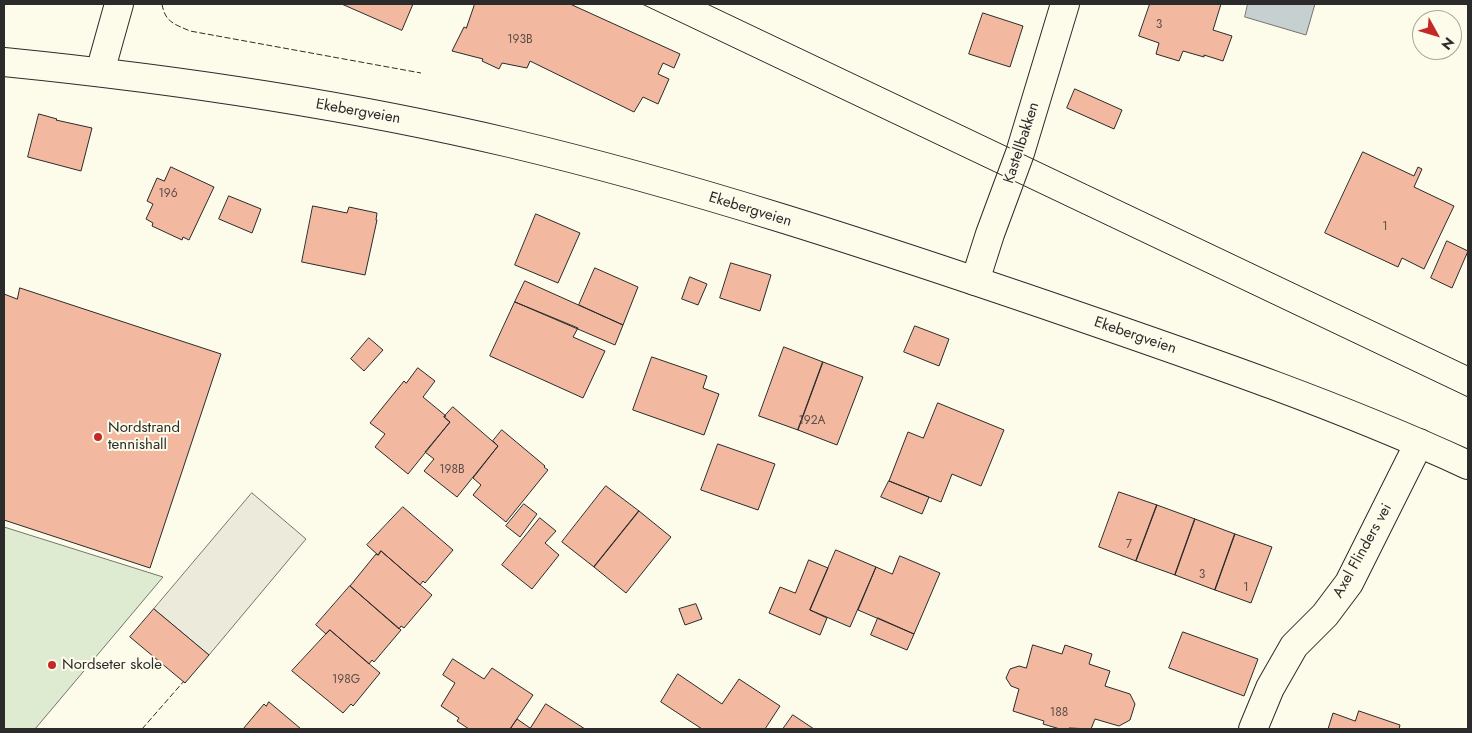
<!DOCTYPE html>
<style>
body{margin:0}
#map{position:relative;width:1472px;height:733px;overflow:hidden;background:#fdfbea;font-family:Jost,sans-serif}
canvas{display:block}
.frame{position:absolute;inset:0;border:5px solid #2b2b2b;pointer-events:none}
.north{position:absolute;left:1412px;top:10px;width:50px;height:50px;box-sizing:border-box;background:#fdfbea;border:1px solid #a9a89e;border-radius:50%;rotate:129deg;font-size:14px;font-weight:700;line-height:20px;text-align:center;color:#2b2b2b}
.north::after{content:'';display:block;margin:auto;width:18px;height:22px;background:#c62828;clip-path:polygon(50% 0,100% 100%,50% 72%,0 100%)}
</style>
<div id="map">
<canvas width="1472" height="733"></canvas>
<div class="frame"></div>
<div class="north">N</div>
</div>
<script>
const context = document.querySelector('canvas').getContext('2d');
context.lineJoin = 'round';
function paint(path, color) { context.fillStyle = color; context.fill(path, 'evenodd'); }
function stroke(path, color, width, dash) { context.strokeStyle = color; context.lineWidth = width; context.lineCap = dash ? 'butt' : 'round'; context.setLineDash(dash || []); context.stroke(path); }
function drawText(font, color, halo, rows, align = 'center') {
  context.font = font + ' Jost,sans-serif'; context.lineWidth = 4; context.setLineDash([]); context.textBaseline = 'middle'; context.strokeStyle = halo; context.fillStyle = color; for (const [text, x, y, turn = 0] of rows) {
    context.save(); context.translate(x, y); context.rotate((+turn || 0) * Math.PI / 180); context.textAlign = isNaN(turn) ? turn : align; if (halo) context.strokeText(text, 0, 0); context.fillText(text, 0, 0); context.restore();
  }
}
const green = new Path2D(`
 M4,527L163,577L35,729H4Z`);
paint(green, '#deebd1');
stroke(green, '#74746e', 1);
const parking = new Path2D(`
 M252,493L306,539L209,655L154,609Z`);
paint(parking, '#eceadb');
stroke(parking, '#74746e', 1);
const water = new Path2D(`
 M1248,4H1315L1306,35L1245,17Z`);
paint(water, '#c7d0d0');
stroke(water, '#74746e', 1);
const building = new Path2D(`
 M342,4H413L402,30Z
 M475,4H570L680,54L674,68L663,63L658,74L669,79L658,104L643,97L634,112L530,61L527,68L502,63L499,69L482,61L483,59L452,51L464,27L466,28Z
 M1150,4H1221L1213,30L1232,36L1223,61L1204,55V57L1183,51L1179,61L1156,54L1159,43L1139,36Z
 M983,13L1023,26L1010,67L969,54Z
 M1075,89L1122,110L1114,129L1067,108Z
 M39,114L57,119L56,120L92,128L81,171L28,157Z
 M1363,152L1414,176L1418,167L1422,169L1414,187L1454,206L1424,269L1402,258L1398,267L1325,233Z
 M171,167L214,187L189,240L183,237L182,240L152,226L153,223L146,219L153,204L147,201L157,178L164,181Z
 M229,196L261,209L252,233L219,219Z
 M313,206L347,213L349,207L377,213L376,220H377L365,275L302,262Z
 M536,214L580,233L558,283L515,265Z
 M1447,241L1468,251L1452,288L1431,278Z
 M731,263L771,275L760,311L720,298Z
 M595,268L638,287L623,325L579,305Z
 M690,277L707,284L698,305L682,299Z
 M525,281L623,325L615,345L515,302Z
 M20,288L221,354L150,568L4,520V294L17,299Z
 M515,302L578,328L573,337L605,351L583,398L490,356Z
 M915,326L949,339L939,366L904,352Z
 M369,338L383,350L364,371L351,359Z
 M784,347L823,362L798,430L759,416Z
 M652,357L707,376L703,388L719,394L704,435L633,410Z
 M823,362L863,377L837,445L798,430Z
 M418,368L435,381L423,397L446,416L444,417L450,422L408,474L375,447L385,434L370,423L404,381L406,383Z
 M938,403L1004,430L981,486L952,474L941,502L889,481L908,432L923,438Z
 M453,407L498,446L457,497L424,471L434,459L425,452L450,422L444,417Z
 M502,430L545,466L544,467L548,470L506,522L473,495L481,485L473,478L498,446L493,441Z
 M718,444L775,464L758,510L701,490Z
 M889,481L929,497L922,514L881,497Z
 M606,486L639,511L594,567L562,542Z
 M1119,492L1157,505L1136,561L1099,547Z
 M524,504L537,514L520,537L506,526Z
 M1157,505L1195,519L1175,575L1136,561Z
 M403,507L453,550L425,583L423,581L420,585L381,551L378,555L367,545Z
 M639,511L671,537L626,593L594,567Z
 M540,518L556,531L545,543L559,555L532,589L502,565Z
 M1195,519L1235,534L1215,590L1175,575Z
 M1235,534L1272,547L1251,603L1215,590Z
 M836,550L876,567L850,627L810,610Z
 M381,551L432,595L404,628L401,626L399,629L350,586L376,554L378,555Z
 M900,556L940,573L914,634L858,610L876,567L892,574Z
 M809,560L828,568L810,610L827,618L820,635L769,613L780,587L795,593Z
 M350,586L401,630L374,662L372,660L369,664L330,630L326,634L316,625Z
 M696,604L702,619L685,625L679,609Z
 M154,609L209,655L185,683L130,637Z
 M878,618L914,634L907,650L871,635Z
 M330,630L380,673L353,706L351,704L343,713L292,671Z
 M1183,632L1258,659L1244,696L1169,668Z
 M1033,645L1062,654L1065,645L1092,654L1089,664L1110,671L1105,686L1130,694L1135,704L1130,720L1119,726L1095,719L1091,729L1069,728L1068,729H1060L1043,724L1044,721L1013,711L1019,689L1011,686L1006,678L1010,669L1019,666L1026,668Z
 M453,659L484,679L492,668L533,695L510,729H469L457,721L459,718L441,706L455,683L443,675Z
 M678,674L722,704L739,679L780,706L765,729H702L661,702Z
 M269,702L301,729H243L264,704L266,706Z
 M546,704L585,729H510L517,719L530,728Z
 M1359,711L1400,725L1399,729H1328L1333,713L1355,721Z
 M793,715L814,729H783Z`);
paint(building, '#f2b8a0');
stroke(building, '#2b2b2b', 1);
const street = new Path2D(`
 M100,72L119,4
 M975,281L990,234L1020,153L1065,4
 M1253,729L1270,688L1294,646L1325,615L1349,583L1419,443`);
const secondary = new Path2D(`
 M4,62C174,79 344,104 510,143C691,186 870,245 1046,305C1188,354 1331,402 1468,465`);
stroke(street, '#2b2b2b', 30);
stroke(secondary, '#2b2b2b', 30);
stroke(street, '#fdfbea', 28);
stroke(secondary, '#fdfbea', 28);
stroke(new Path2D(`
 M642,4L1468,397
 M707,4L1468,366`), '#2b2b2b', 1);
stroke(new Path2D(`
 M162,4C165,22 174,24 190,31L421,73
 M142,729L184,681`), '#2b2b2b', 1, [6, 2.5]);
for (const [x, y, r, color] of [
 [98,437,5,"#c62828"],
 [52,665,5,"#c62828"]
]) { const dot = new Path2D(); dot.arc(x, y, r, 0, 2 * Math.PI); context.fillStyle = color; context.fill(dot); stroke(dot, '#fdfbea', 2); }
drawText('12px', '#5d4e48', null, [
 ["3",1159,25],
 ["193B",520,40],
 ["196",168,194],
 ["1",1385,227],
 ["192A",812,421],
 ["198B",452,470],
 ["7",1129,545],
 ["3",1202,575],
 ["1",1246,588],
 ["198G",346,680],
 ["188",1059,713]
]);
drawText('15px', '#2b2b2b', '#fdfbea', [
 ["Ekebergveien",358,112,10],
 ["Kastellbakken",1022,143,-72],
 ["Ekebergveien",750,210,17],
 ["Ekebergveien",1135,336,19],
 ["Axel Flinders vei",1363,551,-61]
]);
drawText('15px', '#2b2b2b', '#fdfbea', [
 ["Nordstrand",108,428],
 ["tennishall",108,445],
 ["Nordseter skole",62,665]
], 'left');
</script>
